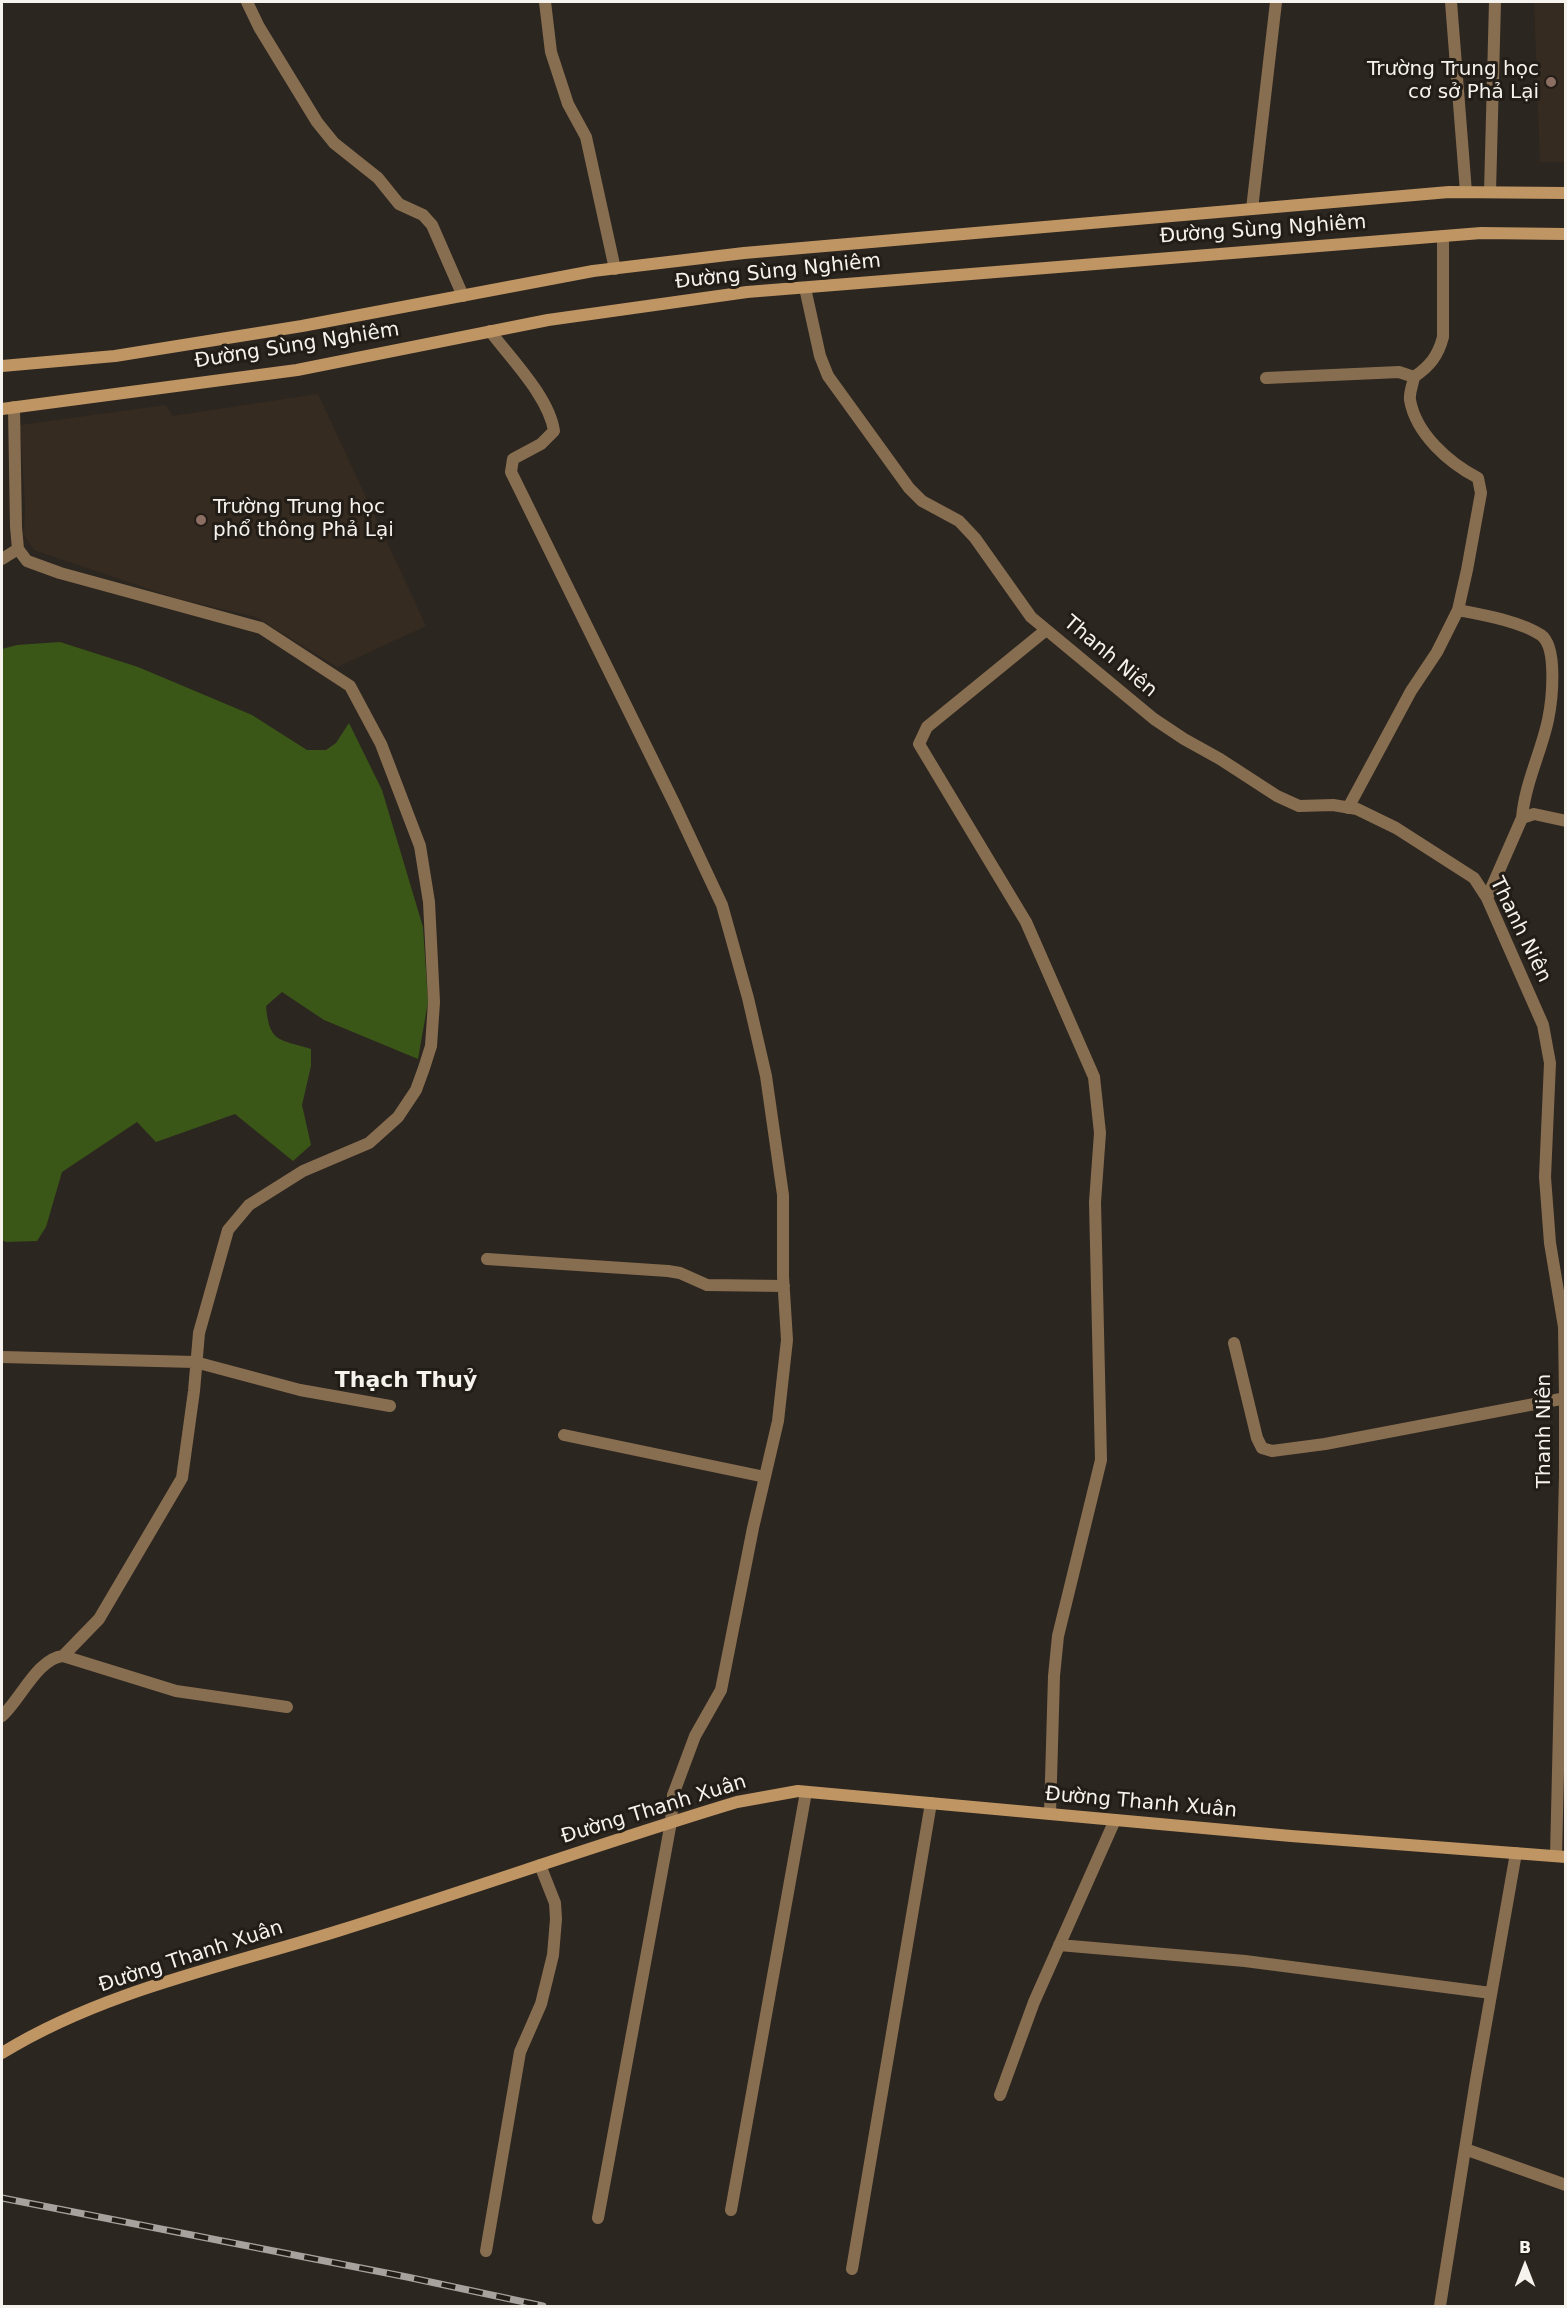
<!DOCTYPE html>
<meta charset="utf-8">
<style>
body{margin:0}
#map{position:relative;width:1567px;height:2308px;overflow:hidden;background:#2c2620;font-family:"DejaVu Sans",sans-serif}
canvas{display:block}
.frame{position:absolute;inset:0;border:3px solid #f6f2ee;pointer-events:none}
.north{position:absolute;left:1495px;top:2236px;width:60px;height:60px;-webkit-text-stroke:4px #221d17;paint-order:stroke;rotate:0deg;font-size:16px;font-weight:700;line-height:24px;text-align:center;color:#f6f2ee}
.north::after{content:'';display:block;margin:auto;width:21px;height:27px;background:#f6f2ee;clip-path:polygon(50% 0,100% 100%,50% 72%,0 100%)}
</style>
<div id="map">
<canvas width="1567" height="2308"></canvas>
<div class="frame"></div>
<div class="north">B</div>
</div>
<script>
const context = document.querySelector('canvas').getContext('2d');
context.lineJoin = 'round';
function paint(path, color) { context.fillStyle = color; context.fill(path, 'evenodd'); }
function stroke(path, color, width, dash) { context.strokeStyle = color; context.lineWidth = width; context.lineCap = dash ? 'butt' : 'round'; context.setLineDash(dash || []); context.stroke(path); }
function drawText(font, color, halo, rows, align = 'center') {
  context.font = font + ' "DejaVu Sans",sans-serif'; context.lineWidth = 6; context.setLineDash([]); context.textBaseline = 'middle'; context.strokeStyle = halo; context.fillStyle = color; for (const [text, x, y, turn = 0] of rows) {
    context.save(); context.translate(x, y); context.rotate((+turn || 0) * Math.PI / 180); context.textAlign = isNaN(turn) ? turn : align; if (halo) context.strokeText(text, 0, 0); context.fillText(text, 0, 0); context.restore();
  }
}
paint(new Path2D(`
 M1534,2H1565V162H1540Z
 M318,394L426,626L337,667L256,617L175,598L34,550L24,535L25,505L20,425L166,405L172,416Z`), '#362b20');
paint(new Path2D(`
 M60,642L138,667L252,715L307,750H326L336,743L349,723L382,790L423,927L428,1002L418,1059L324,1020L282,992L266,1006C269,1043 279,1039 311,1049V1066L302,1105L311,1145L293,1161L235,1114L156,1142L137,1122L62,1172L46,1227L37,1241L6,1242L2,1240V649L17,645Z`), '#3a5717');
stroke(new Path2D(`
 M247,2L259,27L317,122L334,143L378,178L399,204L423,215L432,225L463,296
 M545,2L551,52L568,104L586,137L615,269
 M1451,2L1466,192
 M1490,192L1495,2
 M1252,209L1276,2
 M805,288L820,356L828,376L909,488L922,501L959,521L975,538L1031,617L1154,719L1184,739L1220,759L1277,796L1299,806L1333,805L1357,809L1396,828L1474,878L1487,898L1543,1025L1550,1063L1545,1177L1550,1243L1564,1327L1565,1398V1476L1556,1856
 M490,331C511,359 549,397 554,431L541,444L513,459L511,472L675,805L722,905L748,998L766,1076L783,1195V1276L787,1340L778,1421L753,1528L721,1690L695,1736L673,1795L671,1822L598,2218
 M1266,378L1399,372L1414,377
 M2,559L18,549
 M1458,610C1483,615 1520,621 1541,635C1558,647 1552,701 1548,720C1541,753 1525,783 1522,818
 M1046,630L927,727L919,744L1026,922L1094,1077L1100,1133L1095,1202L1101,1460L1058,1636L1054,1676L1050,1814
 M1348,808L1411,691L1437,652L1458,610L1467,570L1481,493L1478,478C1449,463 1416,434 1410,400C1409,393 1413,384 1414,377C1430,366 1438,356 1443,337V236
 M1487,898L1522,818L1534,814L1566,821
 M487,1259L668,1271L680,1273L707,1285L784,1286
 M1234,1343L1257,1438L1262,1448L1272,1451L1325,1444L1566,1398
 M2,1357L195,1362L300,1390L390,1406
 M564,1435L765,1477
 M63,1656L176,1691L287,1707
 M2,1716C20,1700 38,1658 63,1656L99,1619L182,1478L194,1391L199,1333L228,1230L249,1205L303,1171L369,1143L398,1117L416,1090L424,1068L431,1046L434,1002L429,902L420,846L381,744L350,686L261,628L60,573L27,561L18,549L16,527L14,407
 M1059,1945L1245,1961L1491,1993
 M1000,2095L1034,2002L1115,1820
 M1465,2149L1566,2185
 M731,2210L806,1792
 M486,2251L520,2052L541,2004L553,1955L556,1919L555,1903L540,1865
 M852,2269L931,1803
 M1440,2306L1476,2080L1516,1853`), '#886e50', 12);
stroke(new Path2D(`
 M2,366L115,356L302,326L593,271L744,253L1449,192L1566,193
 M2,409L297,370L548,320L747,292L1481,233L1566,234
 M2,2053C104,1990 227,1966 341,1930C473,1889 604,1842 737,1802L798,1791L1291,1836L1566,1857`), '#bf9564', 12);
const rail = new Path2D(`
 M2,2198L407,2277L543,2306`);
stroke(rail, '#a7a29d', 7);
stroke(rail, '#221d17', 4.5, [14]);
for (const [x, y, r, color] of [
 [1551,82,6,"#8d6e63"],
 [201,520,6,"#8d6e63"]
]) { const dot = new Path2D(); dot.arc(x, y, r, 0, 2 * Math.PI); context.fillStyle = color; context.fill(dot); stroke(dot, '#221d17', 2); }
drawText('20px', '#f6f2ee', '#221d17', [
 ["Trường Trung học",1539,70],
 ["cơ sở Phả Lại",1539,93],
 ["Trường Trung học",213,508,"left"],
 ["phổ thông Phả Lại",213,531,"left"]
], 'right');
drawText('20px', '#f6f2ee', '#221d17', [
 ["Đường Sùng Nghiêm",1263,230,-4],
 ["Đường Sùng Nghiêm",778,272,-6],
 ["Đường Sùng Nghiêm",297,346,-9],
 ["Thanh Niên",1110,657,40],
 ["Thanh Niên",1520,930,64],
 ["Thanh Niên",1545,1431,-90],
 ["Đường Thanh Xuân",1141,1803,5],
 ["Đường Thanh Xuân",654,1810,-17],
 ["Đường Thanh Xuân",191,1957,-18]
]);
drawText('bold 22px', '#f6f2ee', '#221d17', [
 ["Thạch Thuỷ",406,1381]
]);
</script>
